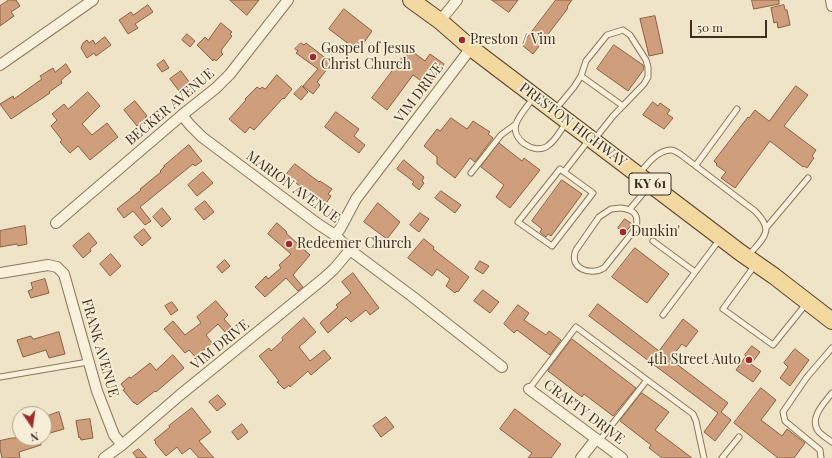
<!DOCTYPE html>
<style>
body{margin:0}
#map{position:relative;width:832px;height:458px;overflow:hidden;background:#f0e4c8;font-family:"Playfair Display",serif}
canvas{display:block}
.north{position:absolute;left:12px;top:406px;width:40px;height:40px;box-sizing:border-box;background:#f7eed8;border:1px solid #ada18e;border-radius:50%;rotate:167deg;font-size:11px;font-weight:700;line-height:16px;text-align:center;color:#3d2e20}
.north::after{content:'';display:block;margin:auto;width:14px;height:18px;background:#9e2a2b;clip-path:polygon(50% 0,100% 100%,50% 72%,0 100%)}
.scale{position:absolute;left:690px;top:20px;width:77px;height:18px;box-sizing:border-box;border:2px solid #3d2e20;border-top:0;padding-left:5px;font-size:12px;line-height:14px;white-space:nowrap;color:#3d2e20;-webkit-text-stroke:3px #f7eed8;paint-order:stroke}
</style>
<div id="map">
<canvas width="832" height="458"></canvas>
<div class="north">N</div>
<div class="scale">50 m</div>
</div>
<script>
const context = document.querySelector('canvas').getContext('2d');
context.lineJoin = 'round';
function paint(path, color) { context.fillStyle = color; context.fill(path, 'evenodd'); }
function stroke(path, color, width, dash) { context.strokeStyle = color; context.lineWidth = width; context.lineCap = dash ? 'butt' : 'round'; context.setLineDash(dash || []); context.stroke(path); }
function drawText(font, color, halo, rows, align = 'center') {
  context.font = font + ' "Playfair Display",serif'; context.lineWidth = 3.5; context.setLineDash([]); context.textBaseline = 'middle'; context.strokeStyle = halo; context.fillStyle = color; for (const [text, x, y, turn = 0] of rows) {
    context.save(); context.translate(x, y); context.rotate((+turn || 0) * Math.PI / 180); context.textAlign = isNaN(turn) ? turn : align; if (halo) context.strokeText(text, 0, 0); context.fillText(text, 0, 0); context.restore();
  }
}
const building = new Path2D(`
 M9,0H16L20,6L11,12L14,16L0,26V6Z
 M230,0H259L247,15Z
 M492,0H518L509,12Z
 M556,0H572L567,7L568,8L533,54L522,45Z
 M752,0H779V4L754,9Z
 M148,5L153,12L135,24L138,28L128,34L119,20L131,12L133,15Z
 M784,5L785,10H787L790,25L778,28L777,22L774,23L771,8Z
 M344,9L372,31L358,51L329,29Z
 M655,16L663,53L649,56L640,19Z
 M221,23L232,32L230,34L232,36L222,49L221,52L223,54L216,61L214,59L213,61L197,45L205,37L208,40Z
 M187,34L195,41L190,47L182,40Z
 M105,37L111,45L96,56L94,53L87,58L81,48L83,43L87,40L89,43L93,40L95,44Z
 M301,43L304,45L306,43L332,63L317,82L320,85L313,94L303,86L318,69L296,53L298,51L295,49Z
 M614,45L643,65L644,69L628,91L597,69Z
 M409,49L425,61L430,54L444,64L428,86L413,75L387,110L372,98Z
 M164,60L169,68L162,72L157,65Z
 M66,64L71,72L61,80L62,83L49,92L50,93L11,119L0,104L13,96L14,99L42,79L40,76L48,71L53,68L55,72Z
 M181,71L193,87L182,95L170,79Z
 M277,75L292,89L284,99L283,98L254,130L250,127L245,133L229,119L246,100L245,99L257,87L260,89L262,87L265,89Z
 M302,86L308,92L301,100L294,94Z
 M796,86L808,95L784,126L816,150L812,156L814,158L807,168L804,166L803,167L770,141L735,188L721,178L726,172L716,165L717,164L714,161L748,117L749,118L755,110L769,121Z
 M88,92L100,106L82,124L92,135L107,123L118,137L90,160L78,146L70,153L60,142L62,140L51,126L57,120L52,114L64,104L68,109Z
 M135,101L147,116L145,117L148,120L140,126L138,125L137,126L124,110Z
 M653,102L658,106L660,103L670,110L667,114L673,118L664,129L643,115Z
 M336,112L359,129L354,136L365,145L359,153L325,127Z
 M451,118L467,129L473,121L490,132L488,134L493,138L475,162L470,158L455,178L437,164V157L424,146L437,129L440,131Z
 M499,143L522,161L524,158L540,170L510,208L496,197L504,185L481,167Z
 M189,145L202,161L195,166L193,164L140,207L151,221L145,225L133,211L124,218L117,209L141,190L140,189L161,172L160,171L165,166H164Z
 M404,160L424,177L422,181L424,183L419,190L412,184L414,182L397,169Z
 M295,164L319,182L320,181L332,189L328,194L331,196L326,203L323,201L321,204L310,196L311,195L286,175Z
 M203,172L213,183L197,196L188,185Z
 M562,180L582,194L551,236L548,234L546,237L540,232L542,229L532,221Z
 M441,191L461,205L455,213L435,198Z
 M205,201L214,212L204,220L195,209Z
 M378,203L400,222L387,239L364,222Z
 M162,208L171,219L162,227L153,217Z
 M420,213L429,219L419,232L410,225Z
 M625,219L632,224L625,233L618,228Z
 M277,223L287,232L286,233L310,255L293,275L303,287L298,291L286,278L265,297L255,287L266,276L268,279L281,268L279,265L291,254L268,234Z
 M25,226L27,244L18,246L17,244L0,247V231Z
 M144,229L151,238L142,246L134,237Z
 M89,233L97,243L90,249L91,251L83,258L73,246Z
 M424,239L434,247L433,249L469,277L458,292L457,291L455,293L446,286L450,279L437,269L432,276L408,258Z
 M635,248L669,274L647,303L612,277Z
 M111,254L121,266L110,276L100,264Z
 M225,260L230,266L222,273L217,267Z
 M480,261L489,266L483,274L475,269Z
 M353,273L379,308L370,315L366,310L351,322L346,317L328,333L320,323L338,307L336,305L351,293L342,282Z
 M45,279L49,293L31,298L28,291L33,289L31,283Z
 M483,290L499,302L490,313L474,301Z
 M216,301L228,315L224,319L231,327L225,332L218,324L206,335L212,343L201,352L204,355L198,360L189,350L185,353L164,329L173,321L185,335L201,323L197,317Z
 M172,302L178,310L171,315L165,306Z
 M598,304L659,351L683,319L698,331L686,347L682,344L670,359L728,403L721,412L731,420L715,441L704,432L718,413L589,316Z
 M518,305L529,313L524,320L546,335L549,331L561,340L550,355L517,330L514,333L504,324Z
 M304,318L316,332L299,347L310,361L324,350L331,358L311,375L308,371L290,387L289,385L284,389L277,382L279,381L259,356L269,348L271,351L283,340L282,338Z
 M59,332L65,354L49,358L46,350L23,357L17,340L31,336L33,339Z
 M572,339L636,388L613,416L584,394L582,397L548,371Z
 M752,346L760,352L751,364L761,371L753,382L736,370L746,356L745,355Z
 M795,349L809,360L790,386L780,378L788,367L784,363Z
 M173,355L184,368L156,392L155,391L137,405L135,403H134L123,390L125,389L121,384L129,377L131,378L150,363L156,370Z
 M761,388L776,400L761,420L782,436L787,429L805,443L794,458H778L734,423Z
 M642,393L669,412L655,430L692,458H662L649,448L651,445L620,421Z
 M218,395L226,404L217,411L209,402Z
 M192,408L211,432L199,441L214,458H199L190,448L182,454L177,447L166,456L155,443L156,442L154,440L170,427L169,426Z
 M515,409L561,444L551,458H528L532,453L500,429Z
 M59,412L64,429L50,433L45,417Z
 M386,417L394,427L381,437L373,426Z
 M90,419L93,438L81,440L80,437L79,438L76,421Z
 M242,424L248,432L238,440L232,432Z
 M12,438H39L41,445L19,452L20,458H2L0,449V441Z
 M139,449L147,458H137L133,453Z`);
paint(building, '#cf9f7d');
stroke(building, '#8d5f41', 1);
const lane = new Path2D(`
 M581,76L623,106
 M533,98C528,106 519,115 516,124C511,139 533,154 546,147C555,142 560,131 566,123
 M555,110L574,87L581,76L586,61L607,35L623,30L630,35L646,60L648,67V77L644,84L613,116L594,140
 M696,165L737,109
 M560,169L593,193L552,246L518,222Z
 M564,172L588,141
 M471,173L501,135L516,124
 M640,173C647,164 658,150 671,150C674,150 678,153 680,154L755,211C775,231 764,237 749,255
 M621,208C634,210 639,214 636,228L604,268C591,276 568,269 576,250L599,217L611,209Z
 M630,209L650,185
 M766,228L808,178
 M653,241L695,272
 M755,265L723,309L773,345L806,304
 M663,315L720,239
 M0,377L88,362
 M529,389L576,327L647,380
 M832,393C824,403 808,419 819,432C823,436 828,439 832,442
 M599,441L647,380L693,414L696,421L704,458
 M722,458L739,437
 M821,458L820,450L785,421L783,412L807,377L832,348`);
const street = new Path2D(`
 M831,0L832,6
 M440,21L457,0
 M0,65L93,0
 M182,115L190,125L202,137L318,224L335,235L350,250L413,297L502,367
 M56,223L182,115L216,88L230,74L288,0
 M335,235L340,229L356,199L471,48
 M0,273L48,265L57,267L64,274L97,391L114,435L122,445
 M529,389L622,458
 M104,458L122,445L180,395L323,279L334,269L350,250
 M581,458L596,439`);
const primary = new Path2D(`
 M411,0L440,21L471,48L741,253L774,276L832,321`);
stroke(lane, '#8d765c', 7);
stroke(street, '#8d765c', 12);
stroke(primary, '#5b4430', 18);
stroke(lane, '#faf1dc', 5);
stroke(street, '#faf1dc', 10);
stroke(primary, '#f3d9a0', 16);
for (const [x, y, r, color] of [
 [462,40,4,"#9e2a2b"],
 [313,57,4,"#9e2a2b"],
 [623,232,4,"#9e2a2b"],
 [289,244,4,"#9e2a2b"],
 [749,360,4,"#9e2a2b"]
]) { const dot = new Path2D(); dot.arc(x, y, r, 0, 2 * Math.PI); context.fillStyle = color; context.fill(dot); stroke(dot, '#f7eed8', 1.5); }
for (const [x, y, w] of [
 [650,184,42]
]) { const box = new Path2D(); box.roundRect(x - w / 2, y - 11, w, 22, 3); context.fillStyle = '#f7eed8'; context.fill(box); stroke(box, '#3d2e20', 1); }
drawText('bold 13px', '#3d2e20', null, [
 ["KY 61",650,184]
]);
drawText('14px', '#3d2e20', '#f7eed8', [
 ["Preston / Vim",470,40],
 ["Gospel of Jesus",321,49],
 ["Christ Church",321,65],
 ["Dunkin'",631,232],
 ["Redeemer Church",297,244],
 ["4th Street Auto",741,360,"right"]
], 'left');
drawText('14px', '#3d2e20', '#f7eed8', [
 ["VIM DRIVE",419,93,-53],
 ["BECKER AVENUE",170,107,-40],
 ["PRESTON HIGHWAY",573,125,37],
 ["MARION AVENUE",293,187,36],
 ["VIM DRIVE",220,345,-39],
 ["FRANK AVENUE",100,348,74],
 ["CRAFTY DRIVE",584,412,37]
]);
</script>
